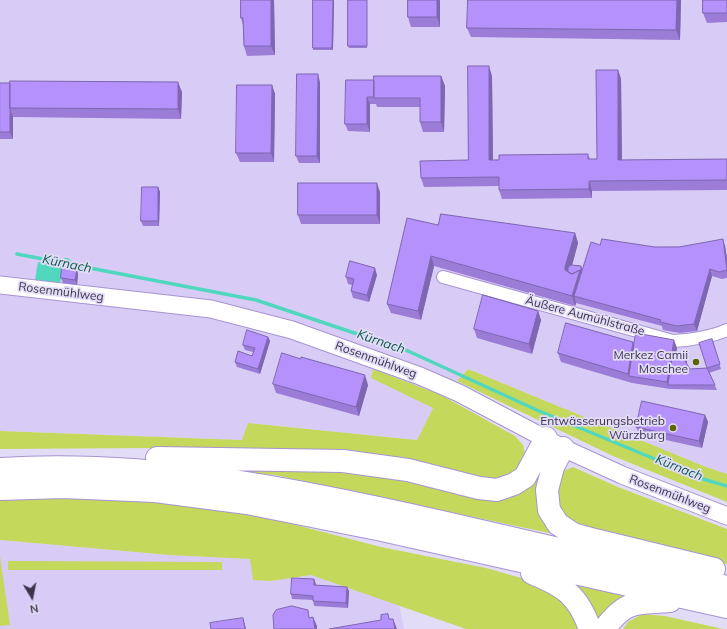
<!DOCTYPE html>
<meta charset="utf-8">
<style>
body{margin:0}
#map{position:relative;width:727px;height:629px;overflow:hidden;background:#e3dcf6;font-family:Mulish,sans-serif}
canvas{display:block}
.north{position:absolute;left:12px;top:577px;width:40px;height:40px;-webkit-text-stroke:3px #e3dcf6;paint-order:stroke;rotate:170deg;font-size:11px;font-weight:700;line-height:16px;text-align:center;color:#3c344d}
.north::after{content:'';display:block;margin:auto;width:14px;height:18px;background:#3c344d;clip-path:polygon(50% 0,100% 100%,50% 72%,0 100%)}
</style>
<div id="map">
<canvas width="727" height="629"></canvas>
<div class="north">N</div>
</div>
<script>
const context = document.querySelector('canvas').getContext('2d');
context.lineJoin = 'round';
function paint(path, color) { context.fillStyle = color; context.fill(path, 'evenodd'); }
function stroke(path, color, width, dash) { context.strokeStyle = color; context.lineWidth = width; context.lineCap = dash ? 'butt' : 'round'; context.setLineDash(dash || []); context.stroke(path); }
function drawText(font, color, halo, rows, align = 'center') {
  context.font = font + ' Mulish,sans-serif'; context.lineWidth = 3.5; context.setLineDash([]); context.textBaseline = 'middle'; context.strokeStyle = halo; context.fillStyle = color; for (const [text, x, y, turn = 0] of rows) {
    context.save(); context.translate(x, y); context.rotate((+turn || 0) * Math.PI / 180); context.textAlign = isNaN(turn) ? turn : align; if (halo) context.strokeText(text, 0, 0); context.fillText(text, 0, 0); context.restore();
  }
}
paint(new Path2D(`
 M0,0H727V474L706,467L468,369L433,408L417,440L248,423L243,440L0,431Z
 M0,540L169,555L251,559L271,581L311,575L399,604L404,629H0Z`), '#d8ccf7');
paint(new Path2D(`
 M373,369L441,395L515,436L523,445L527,463L502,483L152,448L0,449V431L242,440L248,423L417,440L433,408L371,378Z
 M468,369L706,467L727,474V502L613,456L457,381Z
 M171,464L342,467L471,492L537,471L544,475L554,534L275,475Z
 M573,467L618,487L727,529V564C699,559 577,535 563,517C552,501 557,487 563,471Z
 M57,495L200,505L277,520L381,547L486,568L542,584L559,594L583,629H466L311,575L271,581L253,580L250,559L169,555L0,540V497Z
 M0,556L10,625L0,626Z
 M8,561L222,562V570H8Z
 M564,582L629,594L599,625Z
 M642,614L665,616L723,629H623L628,622Z`), '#c4d95b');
paint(new Path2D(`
 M38,262L63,267L60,284L35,280Z`), '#51d7bd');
stroke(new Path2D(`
 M17,254L256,300L408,351L539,411L703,479L727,486`), '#51d7bd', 3.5);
stroke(new Path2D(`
 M48,266L60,268L66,264`), '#51d7bd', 12);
const street = new Path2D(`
 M443,277L673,341C692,340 709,338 727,330`);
const secondary = new Path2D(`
 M0,285L211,309L292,330L420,376L459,393L563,448L622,475L727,516`);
const highway = new Path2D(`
 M563,448L553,467L547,490L549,510L558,524L573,534L595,540L714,569
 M157,458L343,461L408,470L479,488L497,490L514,484L525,477L546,438
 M0,469C151,460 291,488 437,521C534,543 630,566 727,587
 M0,489L63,487L155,491L247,503L382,530L727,607
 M532,573C564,586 578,595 590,629
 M604,629C627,599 635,604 670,601`);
stroke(street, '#a794d1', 14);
stroke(secondary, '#a794d1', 19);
stroke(highway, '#a794d1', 24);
stroke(street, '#fff', 12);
stroke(secondary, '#fff', 17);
stroke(highway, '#fff', 22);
paint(new Path2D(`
 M241,0H274L275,55L247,56L244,46L243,25L241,18Z
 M334,0L333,50H313V48Z
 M367,0V48H349L348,46Z
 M440,0V27H411L408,17Z
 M468,0H681L680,40L471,37L467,28Z
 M727,0V22L707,23L703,13Z
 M618,70L621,79L622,160L727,159V190L592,191V198L502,199L499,190V186L424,187L421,178L468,160L492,76L493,160L588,154L590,159H597Z
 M441,76L445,86L444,132H423L420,122V107H377L376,104H370V132L348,131L345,124L374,80Z
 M320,82V163H299L296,156Z
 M0,83L182,92L181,119L13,117V139H0Z
 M272,85L275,94L274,162H240L236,153Z
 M158,187L160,192L159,226H143L141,221Z
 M380,192V224H301L298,215Z
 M438,225L575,233L578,243L572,265L581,266L582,270L600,245L655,247L725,246L727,259V278L722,279L712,276L697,331L680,333L663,330L662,326L576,303L575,306L434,266L421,320L391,313L387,304Z
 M78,274L77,285L63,283L61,278Z
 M377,275L369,302L353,298L351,291L352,285L348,284L346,277Z
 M538,311L541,320L532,354L477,338L474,329Z
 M268,337L270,341L260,374L237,367L235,362L252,356L253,352L245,350L243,345Z
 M712,339L721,369L709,373L717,390L670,389L632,383L561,362L558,353L633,342L634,344L677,348L676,355L685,356L687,361V364L690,369L707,368Z
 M273,384L368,385L359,416L276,393Z
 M705,415L708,422L702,448L639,434L636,427Z
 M316,584V585L349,591L348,608L314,606L313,600L292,599L291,594Z`), '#9b7dd8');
paint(new Path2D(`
 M271,0H274L275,55L271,46Z
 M333,0H334L333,50L332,48Z
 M437,0H440V27L437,17Z
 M677,0H681L680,40L676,30Z
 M489,66L492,76L493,169L489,160Z
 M618,70L621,79L622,169L618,160Z
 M318,74L320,82V163L317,156Z
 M441,76L445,86L444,132L441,122Z
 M178,82L182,92L181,119L178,109Z
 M272,85L275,94L274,162L271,153Z
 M367,97L370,104V132L367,124Z
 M10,110L13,117V139L10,132Z
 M589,181L592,191V198L589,189Z
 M377,183L380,192V224L377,215Z
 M158,187L160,192L159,226L158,221Z
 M575,233L578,243L569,277L565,270V267Z
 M723,239L725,246L727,259V271Z
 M431,256L434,266L421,320L418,311Z
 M581,266L582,270L574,296L576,303L575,306L572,296Z
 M375,268L377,275L369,302L367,295Z
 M77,269L78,274L77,285L75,280Z
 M710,269L712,276L697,331L694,324Z
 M538,311L541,320L532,354L529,344Z
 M268,337L270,341L260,374L258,369Z
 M674,340L677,348L670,385H668L667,382Z
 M633,342L637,351L629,376L628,374Z
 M685,356L687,361V366L685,361Z
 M365,375L368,385L359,416L356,407Z
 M705,415L708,422L702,448L699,441Z
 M314,579L316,584L315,590L314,585Z
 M347,587L349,591L348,608L346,603Z
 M313,617L317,626V629H315Z
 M243,618L245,625L246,629H245Z
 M393,619L397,629H395Z`), '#7e66b0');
const building = new Path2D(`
 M241,0H271V46H244L243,18H241Z
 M313,0H333L332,48H313Z
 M348,0H367V46H348Z
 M408,0H437V17H408Z
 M468,0H677L676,30L467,28Z
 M703,0H727V13H703Z
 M468,66H489V160H499V155L588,154V159H597L596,70H618V160L727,159V180L589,181V189L499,190V177L421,178L420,161L468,160Z
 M297,74H318L317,156H296Z
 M374,76H441V122H420V98H374Z
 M346,80H374V97H367V124H345Z
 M10,81L178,82V109L10,108Z
 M0,83H10V132H0Z
 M237,85H272L271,153H236Z
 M298,183H377V215H298Z
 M142,187H158V221H141Z
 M441,214L575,233L565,267V270L572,274L580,270L572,296L431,256L418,311L387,304L407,218L438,225Z
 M602,239L655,247H679L723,239L727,270L719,272L710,269L694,324L677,326L660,322L661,320L574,296L591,242L600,245Z
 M350,261L375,268L367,295L351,291L354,279L346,277Z
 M572,265L581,266V273L580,270L572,274L568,272V267Z
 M62,267L77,269L75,280L61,278Z
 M483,295L538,311L529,344L474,329Z
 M566,323L633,342L628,374L558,353Z
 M247,330L268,337L258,369L235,362L238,351L252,356L255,348L243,345Z
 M636,333L674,340L667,382L629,376Z
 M712,339L720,364L707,368L699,343Z
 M282,353L301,359V357L365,375L356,407L273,384Z
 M673,355L685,356V361L690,369L707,368L715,385H668Z
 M642,401L705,415L699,441L636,427Z
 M292,578L314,579V585L347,587L346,603L313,601V596L291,594Z
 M292,606L308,610L309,618L313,617L315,629H274L273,615L276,610Z
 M388,614L389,619H393L395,629H329L381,620V615Z
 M243,618L245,629H211L210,623Z`);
paint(building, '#b491fb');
stroke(building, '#7e66b0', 1);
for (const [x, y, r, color] of [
 [696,362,4,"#586508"],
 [673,428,4,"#586508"]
]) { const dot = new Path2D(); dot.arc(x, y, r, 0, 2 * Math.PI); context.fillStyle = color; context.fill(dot); stroke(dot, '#e3dcf6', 1.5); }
drawText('12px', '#3c344d', '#e3dcf6', [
 ["Rosenmühlweg",61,292,7],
 ["Äußere Aumühlstraße",585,316,15],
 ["Rosenmühlweg",376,360,20],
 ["Rosenmühlweg",670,494,21]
]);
drawText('12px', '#3c344d', '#e3dcf6', [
 ["Merkez Camii",688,355],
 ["Moschee",688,369],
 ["Entwässerungsbetrieb",665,421],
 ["Würzburg",665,435]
], 'right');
drawText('italic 13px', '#0a594c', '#e3dcf6', [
 ["Kürnach",67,264,11],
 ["Kürnach",381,342,19],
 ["Kürnach",679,468,22]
]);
</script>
